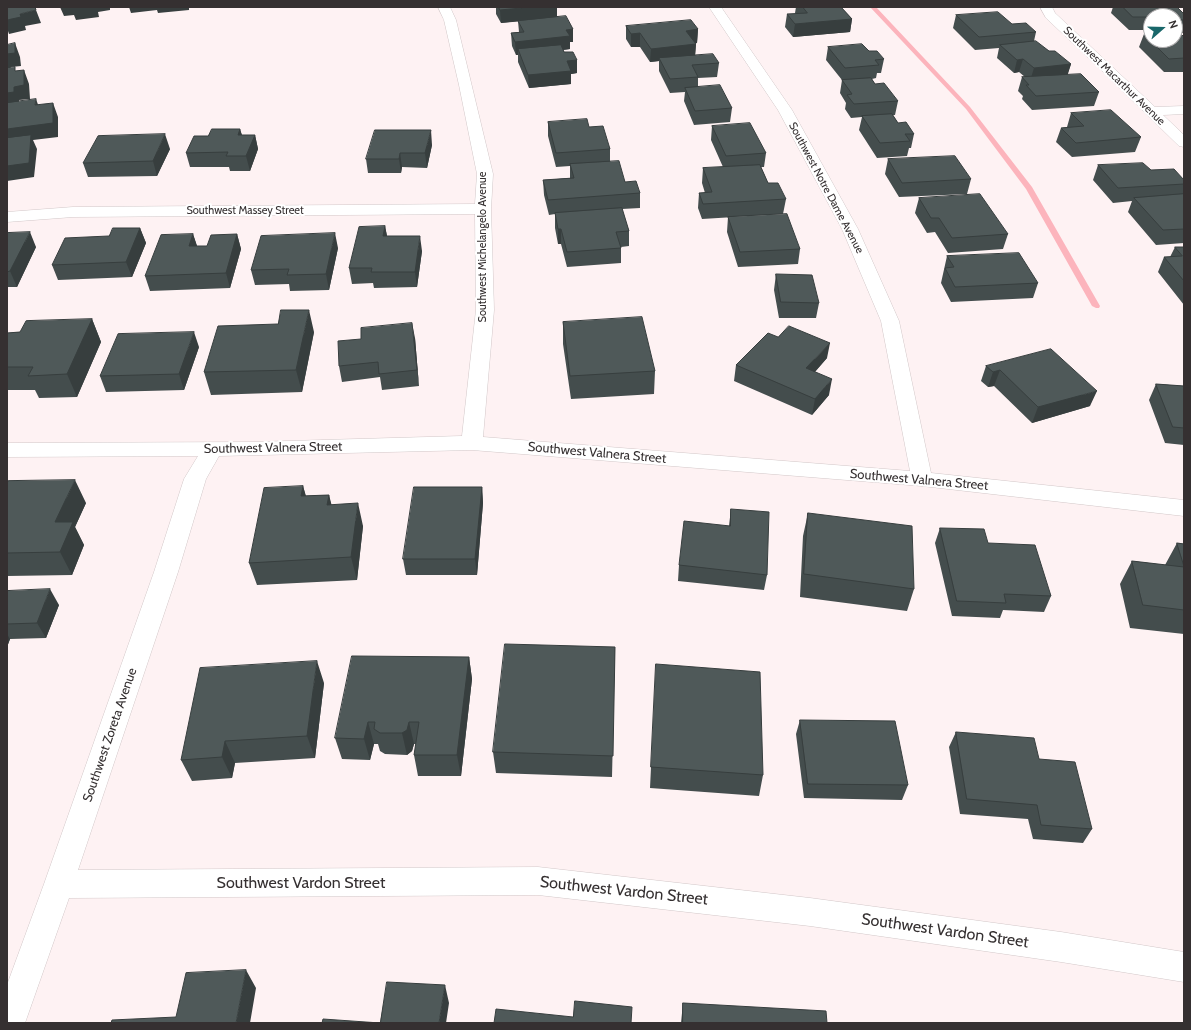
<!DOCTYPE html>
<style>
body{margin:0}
#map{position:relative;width:1191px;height:1030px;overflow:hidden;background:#fef2f3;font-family:Cabin,sans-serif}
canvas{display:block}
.frame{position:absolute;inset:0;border:8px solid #353031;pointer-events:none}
.north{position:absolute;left:1143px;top:8px;width:40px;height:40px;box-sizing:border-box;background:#fff;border:1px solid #aeacad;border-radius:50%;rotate:70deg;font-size:11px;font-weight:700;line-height:16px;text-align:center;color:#353031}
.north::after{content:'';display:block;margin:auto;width:14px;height:18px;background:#19676a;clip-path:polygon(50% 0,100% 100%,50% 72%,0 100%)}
</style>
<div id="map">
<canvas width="1191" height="1030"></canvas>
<div class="frame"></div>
<div class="north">N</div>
</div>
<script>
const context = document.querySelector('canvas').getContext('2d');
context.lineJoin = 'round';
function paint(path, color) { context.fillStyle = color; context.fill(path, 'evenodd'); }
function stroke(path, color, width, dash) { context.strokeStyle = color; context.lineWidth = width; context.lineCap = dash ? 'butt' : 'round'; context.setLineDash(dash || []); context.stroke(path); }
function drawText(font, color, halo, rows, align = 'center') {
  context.font = font + ' Cabin,sans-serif'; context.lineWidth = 4; context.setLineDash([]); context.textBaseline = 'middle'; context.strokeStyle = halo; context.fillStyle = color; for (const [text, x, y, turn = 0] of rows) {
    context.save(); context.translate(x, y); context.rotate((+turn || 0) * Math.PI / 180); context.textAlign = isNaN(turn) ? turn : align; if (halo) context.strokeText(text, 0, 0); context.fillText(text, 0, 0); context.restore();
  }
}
paint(new Path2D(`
 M870,7H876L970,107L1032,187L1100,306L1099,308H1096L1092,306L1026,189L966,109Z`), '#fcb4bc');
const minor = new Path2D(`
 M438,7H450L456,20L493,174L491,209L494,310L483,437L910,471L881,321L842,229L778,110L709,7H721L792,110L858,229L899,321L931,473L1184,500V516L922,486L472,450L219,456L206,479L178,572L78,870L538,867L810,898L1061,932L1184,952V982L1061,962L810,926L538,895L69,898L25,1023H7V985L44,884L154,572L184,479L198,456L7,457V443L253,442L462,436L476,310L475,214L73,217L7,222V212L73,207L475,204L477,174L459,85L444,20Z
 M1040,7H1052L1055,13L1155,107L1184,106V114L1163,115L1184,135V147L1179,146L1096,65L1046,18Z`);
stroke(minor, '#d2c7c8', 1);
paint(minor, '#fff');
paint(new Path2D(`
 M496,7H557V17L573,29V42H570V49L563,50L564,52L577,60V73L571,74V84L529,88L518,62V55H516L512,46L511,33L519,32L518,21L501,23L496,14Z
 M796,7H841L852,19L850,32L793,37L785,27L787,14H796L795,13Z
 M1113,7H1177L1184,14V33H1180L1184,37V72H1164L1139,47L1144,34L1175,40V16H1151V30H1129L1111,13Z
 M956,15L1012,24L1036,32L1034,41L1049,51L1071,64L1067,75L1099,92L1094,106L1032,110L1022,99L1023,96L1018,91L1022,77H1025L1019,72L1014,73L997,58L999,48L975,50L953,28Z
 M626,26L698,29L697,43H695L696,44L695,55L719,63L717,77L698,78V87L732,108L730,122L694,125L684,101L685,92L670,93L659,71V61L650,62L640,47H631L626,39Z
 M828,47L869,51L884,59L881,73H877L876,78L872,79L875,84L898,101L895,115H893L898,123L914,134L911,148H909L907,156L877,158L859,130L862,117L851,118L845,109L846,103L840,93L842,80L826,60Z
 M1071,113L1141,137L1135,152L1072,157L1056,142L1061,128L1067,127Z
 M548,122L589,127L610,149V161L625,182L640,193V208L622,209L629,231V246L621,247V263L567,267L561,244H558L555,228V214L549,215L544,195L543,180L570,178V166L556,167L548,136Z
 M712,126L766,153L764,167H761L768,183L786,199L783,214L702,219L698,208L699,193H705L702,183L703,168L723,167L711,140Z
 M240,129L242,135H255L258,149L250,171H230L229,167H190L186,153L208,136Z
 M432,145L427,168L402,167L401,173H368L366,159Z
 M170,149L157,176L88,177L83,163Z
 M888,159L971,179L967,194L899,197L885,174Z
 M1098,165L1151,170L1184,180V193L1183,195L1184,194V243L1156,245L1128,212L1132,201L1113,203L1093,180Z
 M919,198L1008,234L1003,249L948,253L935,232L927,233L915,213Z
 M728,217L800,249L798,264L738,267L727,232Z
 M385,226L387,236L422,251L417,287L374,288L373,283L352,284L349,268Z
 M140,228L146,243L132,277L58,280L52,265L109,236Z
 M7,233L36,247L17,287H7Z
 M193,234L197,246H207L237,234L241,249L230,288L150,291L145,276Z
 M1175,247H1184V305L1158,272L1164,257H1170Z
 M338,248L329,290L290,291L289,284L255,285L251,270Z
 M947,256L1038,283L1033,298L951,302L941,283Z
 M776,274L819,303L816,318H779L774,290Z
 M92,319L101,342L77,397L39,398L35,390H7V333L20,332Z
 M563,322L655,371L654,394L571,399L563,344Z
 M314,332L302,392L211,395L204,372Z
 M415,338L419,386L382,390L380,377L342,382L339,366Z
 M199,347L184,390L106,392L100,376Z
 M1051,349L1090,406L1032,423L994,386L988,387L981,381L986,366Z
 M827,358L815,372L829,395L812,415L734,381L736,365Z
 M1156,384L1184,386V445L1165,443L1149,400Z
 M7,483L86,503L75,527L84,545L72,575L7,576Z
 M303,486L306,496L329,495L331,505L363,526L357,580L257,585L249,563Z
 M482,487L483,503L477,575H406L403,559Z
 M731,509L767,575L764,590L678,581L679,565L729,526Z
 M808,513L914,589L907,611L800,597L803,536Z
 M940,528L988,543L1051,596L1044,612L1003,610L1000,618L952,616L935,543Z
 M1177,543L1184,544V634L1130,628L1120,584L1132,561L1165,565Z
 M7,591L59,605L46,638L10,639L7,647Z
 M615,647L612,777L496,773L493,752Z
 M469,657L472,679L461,776H418L414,755L416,744H414L412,751L407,755L385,754L380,751L378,744H374L370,760L342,759L335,738Z
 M656,664L763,775L759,796L650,788Z
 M324,683L315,758L235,763L232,778L192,781L181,760Z
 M800,720L908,785L902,800L804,798L796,734Z
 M956,732L1039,759L1092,829L1083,843L1033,839L1028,819L960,814L949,747Z
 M683,1003L827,1023H681Z`), '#444d4d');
paint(new Path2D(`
 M60,7H110V10L98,12L99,17L76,20L74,15L64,16Z
 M129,7H189V10L158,13L157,10L131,13Z
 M532,7H557V18L501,23L500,10Z
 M36,10L41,23L25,26L26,30L9,34L8,31H7V20L20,14Z
 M852,19L850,32L793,37L795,24Z
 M573,29V42H570V49L520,55L518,49V55H516L515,42L566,30Z
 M698,29L697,43L685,44L686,31Z
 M640,33V47H631V34Z
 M7,43L11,53L15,43L20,57L21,66L11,67L7,73Z
 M696,44L695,57L659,58V61L650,62L651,49Z
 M1023,59L1019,72L1014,73L1017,60Z
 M577,60V73L571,74V84L529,88L528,75L567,61Z
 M1071,64L1067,77L1030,81L1034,68Z
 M24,70L29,84L30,99L19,100V106L7,108V93L14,87Z
 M36,99L41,113L35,105Z
 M53,103L58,117V137L33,140L37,149L34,177L7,181V129Z
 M240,129L244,143L238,135Z
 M431,130L432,145L427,168L425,153Z
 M165,134L170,149L157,176L153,161Z
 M255,135L258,149L250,171L246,156Z
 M400,153L402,167L401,173L399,159Z
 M385,226L388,241L383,236Z
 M140,228L146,243L132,277L126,262Z
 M558,229H561V244H558Z
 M30,232L36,247L17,287L10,271Z
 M335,233L338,248L329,290L326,274Z
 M193,234L198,249L189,246Z
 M237,234L241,249L230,288L226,273Z
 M420,236L422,251L417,287L415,272Z
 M309,310L314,332L302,392L296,370Z
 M92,319L101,342L77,397L67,374Z
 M412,323L415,338L419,386L417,370Z
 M194,332L199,347L184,390L179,374Z
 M830,343L827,358L804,384L806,368Z
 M1000,370L994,386L988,387L993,372Z
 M832,379L829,395L812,415L815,399Z
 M1097,391L1090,406L1032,423L1038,407Z
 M75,480L86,503L75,527L84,545L72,575L60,552L55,522Z
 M303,486L309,509L301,496Z
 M482,487L483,503L477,575L475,559Z
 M329,495L335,518L327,505Z
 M358,503L363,526L357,580L351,557Z
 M50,589L59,605L46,638L37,623Z
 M7,634L10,639L7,647Z
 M469,657L472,679L461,776L457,755Z
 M317,661L324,683L315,758L307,736Z
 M368,722L374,744L370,760L364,739Z
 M409,722L414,744L412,751L407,755L402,733Z
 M225,741L235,763L232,778L222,757Z
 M246,970L256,988L250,1023H236Z
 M445,985L449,1003L446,1023H439Z`), '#373e3e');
const building = new Path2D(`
 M11,7H35L36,10L20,14L21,17L7,20V8Z
 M499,7H532L500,10Z
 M803,7H841L852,19L795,24L787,14L807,13Z
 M1123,7H1177L1184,14V20H1175V16H1151V17H1133Z
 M998,12L1012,24L1026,23L1036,32L979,37L956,15Z
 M566,16L573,29L566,30L570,36L515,42L511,33L524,32L518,21Z
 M691,20L698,29L686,31L696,44L651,49L640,33L631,34L626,26Z
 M1175,33H1180L1184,37V58L1169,59L1144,34H1151V40H1175Z
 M1036,41L1049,51H1055L1071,64L1034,68L1023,59L1017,60L1000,45Z
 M15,43V53L7,54V45Z
 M862,44L869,51H877L884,59L875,60L879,65L845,68L828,47Z
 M561,45L564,52H573L577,60L567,61L571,71L528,75L518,49Z
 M713,54L719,63L692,65L698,77L670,79L659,58Z
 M15,67V71L24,70V85L14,87V92L7,93V68Z
 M1081,74L1099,92L1036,96L1026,85H1029L1022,77Z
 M871,78L875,84L884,83L898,101L854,104L847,95L852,94L842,80Z
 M720,85L732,108L695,111L685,88Z
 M36,99L35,105L53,103V123L7,129V103Z
 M1111,110L1141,137L1076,143L1061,128L1084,126L1071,113Z
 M892,114L898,123L906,122L914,134H905L910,141L880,143L862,116Z
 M587,119L589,127L603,126L610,149L556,153L548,122Z
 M750,123L766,153L726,156L712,126Z
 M212,129H240L238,135H255L246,156H226L228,152L186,153L194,136H208Z
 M375,130H431L425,153H400L399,159H366Z
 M165,134L153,161L83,163L98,136Z
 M31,135L29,163L7,166V138Z
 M955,156L971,179L902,183L888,159Z
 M619,161L625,182L636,181L640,193L548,200L543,180L574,178L570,164Z
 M1143,163L1151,170L1174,169L1184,180V184L1118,188L1098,165Z
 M760,165L768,183H778L786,199L703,204L699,193L712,192L703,168Z
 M980,194L1008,234L952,238L939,218H931L919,198Z
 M1184,194V229L1163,230L1134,198Z
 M622,208L629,231L616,232L621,248L567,252L561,229H558L555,213Z
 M787,214L800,249L740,252L728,217Z
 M385,226L383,236H420L415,272H371L372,268H349L359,227Z
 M113,228H140L126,262L52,265L65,238L109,236Z
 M30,232L10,271L7,272V233Z
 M335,233L326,274L287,275L289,269L251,270L261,236Z
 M193,234L189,246H207L211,235L237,234L226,273L145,276L161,235Z
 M1175,247H1184V281L1164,257L1182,256Z
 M1019,253L1038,283L955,287L945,268L954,267L947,256Z
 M776,274L812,275L819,303L781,302Z
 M281,310H309L296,370L204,372L218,326L278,324Z
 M642,317L655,371L570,376L563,322Z
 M92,319L67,374L28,376L33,367H7V333L20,332L26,321Z
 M412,323L417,370L379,374L378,362L339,366L338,341L361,339V328Z
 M789,326L830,343L806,368L832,379L815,399L736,365L768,333L778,337Z
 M194,332L179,374L100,376L118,334Z
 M1051,349L1097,391L1038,407L1000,370L993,372L986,366Z
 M1156,384L1184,386V428L1173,427Z
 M75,480L55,522H73L60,552L7,553V483L8,481Z
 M303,486L301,496L329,495L327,505L358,503L351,557L249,563L264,488Z
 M414,487H482L475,559H403Z
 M731,509L769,512L767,575L679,565L684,521L730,526Z
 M808,513L912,526L914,589L804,574Z
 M940,528L984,529L988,543L1035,545L1051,596L1004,594L1006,603L957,601Z
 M1177,543L1184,544V566Z
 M1132,561L1184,567V610L1143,605Z
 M50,589L37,623L7,624V591Z
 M505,644L615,647L613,756L493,752Z
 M352,656L469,657L457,755H414L419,722H409L407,730L402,733H380L374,729L375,722H368L364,739L335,738Z
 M317,661L307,736L225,741L222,757L181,760L200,668Z
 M656,664L760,672L763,775L651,767Z
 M800,720L895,721L908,785L808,784Z
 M956,732L1034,738L1039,759L1075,762L1092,829L1041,825L1037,805L967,799Z
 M246,970L236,1023H111L112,1020L176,1017L186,973Z
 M387,982L445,985L439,1023H322L323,1019L380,1023Z
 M575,1001L632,1007L631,1023H494L496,1009L573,1017Z
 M683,1003L826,1011L827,1023H683Z`);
paint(building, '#4f5959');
stroke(building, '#373e3e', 1);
drawText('11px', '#353031', '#fff', [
 ["Southwest Macarthur Avenue",1114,76,44],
 ["Southwest Notre Dame Avenue",826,188,62],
 ["Southwest Massey Street",245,211],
 ["Southwest Michelangelo Avenue",483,247,-90]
]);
drawText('13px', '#353031', '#fff', [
 ["Southwest Valnera Street",273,448,-1],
 ["Southwest Valnera Street",597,453,5],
 ["Southwest Valnera Street",919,480,5],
 ["Southwest Zoreta Avenue",110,735,-71]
]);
drawText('16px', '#353031', '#fff', [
 ["Southwest Vardon Street",301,883],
 ["Southwest Vardon Street",624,891,6],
 ["Southwest Vardon Street",945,931,8]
]);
</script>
